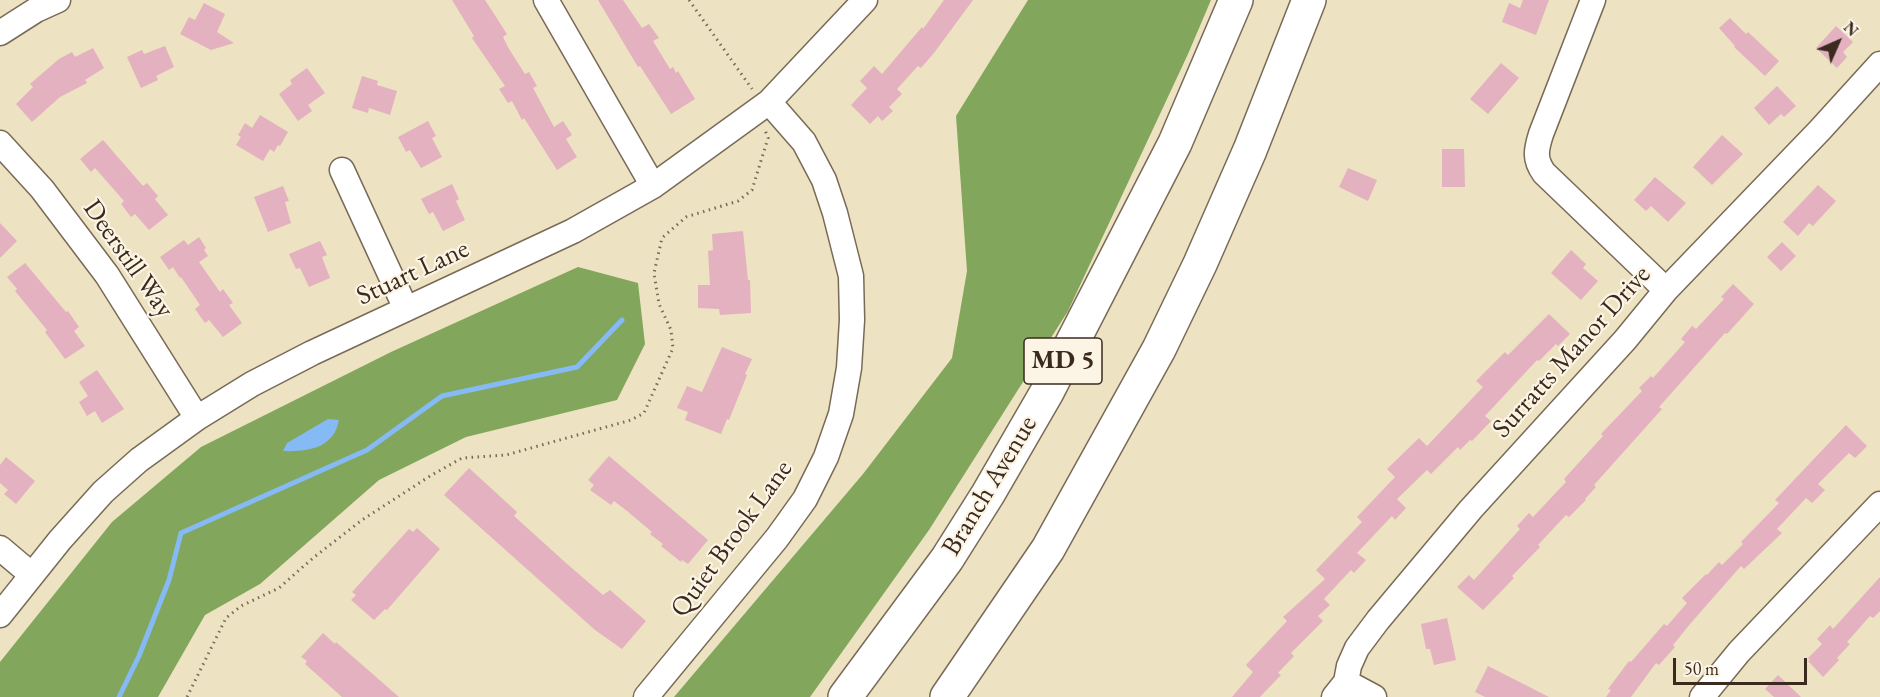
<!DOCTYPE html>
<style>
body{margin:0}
#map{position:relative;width:1880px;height:697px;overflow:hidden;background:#ede2c1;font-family:"EB Garamond",serif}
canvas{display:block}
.north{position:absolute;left:1808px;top:12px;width:60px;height:60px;-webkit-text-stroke:4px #fcf5e5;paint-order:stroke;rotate:45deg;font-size:16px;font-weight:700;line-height:24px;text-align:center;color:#3b2a1e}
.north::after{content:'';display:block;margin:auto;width:21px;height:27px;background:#3b2a1e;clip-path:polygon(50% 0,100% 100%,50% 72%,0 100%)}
.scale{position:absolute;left:1673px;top:658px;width:134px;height:27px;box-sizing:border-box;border:3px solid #3b2a1e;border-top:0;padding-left:8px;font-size:18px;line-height:21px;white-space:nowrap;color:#3b2a1e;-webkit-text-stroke:4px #fcf5e5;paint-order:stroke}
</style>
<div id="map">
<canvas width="1880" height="697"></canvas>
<div class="north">N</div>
<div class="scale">50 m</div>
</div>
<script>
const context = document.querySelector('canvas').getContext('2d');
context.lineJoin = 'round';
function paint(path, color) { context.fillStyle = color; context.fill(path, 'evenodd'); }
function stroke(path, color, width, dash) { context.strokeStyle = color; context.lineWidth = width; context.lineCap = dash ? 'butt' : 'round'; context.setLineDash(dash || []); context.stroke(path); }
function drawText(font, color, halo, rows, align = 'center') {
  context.font = font + ' "EB Garamond",serif'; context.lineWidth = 4.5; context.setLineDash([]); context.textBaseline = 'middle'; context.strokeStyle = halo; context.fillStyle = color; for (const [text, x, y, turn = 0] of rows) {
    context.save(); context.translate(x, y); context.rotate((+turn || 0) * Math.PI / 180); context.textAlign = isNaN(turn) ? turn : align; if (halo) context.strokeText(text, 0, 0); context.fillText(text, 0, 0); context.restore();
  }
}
paint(new Path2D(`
 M1028,0H1211L1188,54L1068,311L929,530L810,697H674L863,474L952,358L967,271L956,116Z
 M578,267L638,283L645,344L617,400L466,437L379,480L260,584L205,615L158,697H0V662L112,522L201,447L391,352Z`), '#82a65b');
paint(new Path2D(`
 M328,419L339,420C334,448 308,452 283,451L287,443Z`), '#86baf4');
stroke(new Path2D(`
 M119,697L139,656L169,580L181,533L367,450L442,396L577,367L622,320`), '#86baf4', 5);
paint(new Path2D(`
 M452,0H485L507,34L503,37L509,49L525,74L529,72L537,86L533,88L554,127L563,121L572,135L566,139L577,157L557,170L524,118L522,120L512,101L508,103L499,89L505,86L472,38L474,36Z
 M598,0H623L642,28L649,24L659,38L653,41L670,69L673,67L676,73L678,71L695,99L671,114L640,66L638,67Z
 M944,0H973L934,53L921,68L918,66L897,89L902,94L889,107L893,111L882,121L878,116L870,124L851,105L867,88L860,81L874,66L882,74L922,27L923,29Z
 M1523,0H1549L1536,35L1502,22L1509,3L1520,8Z
 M204,3L225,14L217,32L234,43L211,50L180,34L189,17L195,20Z
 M1730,18L1746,34L1748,32L1779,61L1765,76L1734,47L1735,46L1719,28Z
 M1836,26L1853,42L1843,52L1847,57L1837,68L1816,48Z
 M165,46L174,67L156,76L158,80L141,88L127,57L142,50L144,54Z
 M93,48L104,68L85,80L87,83L60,97L32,122L16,104L33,87L30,84L59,59L72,52L75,57Z
 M1501,63L1519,78L1488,114L1470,99Z
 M307,68L325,93L308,105L312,111L298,121L279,94L292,84L290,80Z
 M362,76L378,81L377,85L397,91L390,115L369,108L368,113L352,108Z
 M1777,86L1796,106L1784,117L1781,114L1769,125L1754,108Z
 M260,115L288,132L280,146L278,145L274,152L270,149L263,161L236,145L241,137L238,135L245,123L252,128Z
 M428,121L436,136L432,138L442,157L421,168L410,150L406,152L398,137Z
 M1722,135L1743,154L1712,185L1693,167Z
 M103,140L143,186L147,183L158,196L155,199L168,215L149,230L135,214L131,217L121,204L124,201L95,168L91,172L80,159Z
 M1442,149H1464L1465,187H1442Z
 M1348,168L1377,180L1368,201L1339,187Z
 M1655,177L1686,203L1668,222L1651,206L1646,211L1634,200Z
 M452,184L459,199L456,201L465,220L443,231L433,212L429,214L421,199Z
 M1818,185L1836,201L1813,226L1809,223L1798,236L1783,222Z
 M283,186L289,201L285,202L291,223L268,232L254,197Z
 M0,223L17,241L0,258Z
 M743,231L748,280H750L751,313L720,315L719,309L698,308V285H710L708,251L713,250L712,234Z
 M199,237L206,248L204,250L208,256L199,262L220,292L223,289L233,303L229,305L242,323L223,337L209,320L205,323L195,309L200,305L181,277L180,278L173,267L169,270L160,257L184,240L188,245Z
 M320,241L327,255L322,257L330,278L309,287L300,268L296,269L289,254Z
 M1782,242L1796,256L1781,271L1767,257Z
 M1571,250L1586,264L1583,268L1598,281L1581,300L1551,273Z
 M25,263L66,312L68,311L79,327L74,331L85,346L65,359L45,332L47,330L15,291L17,289L7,277Z
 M1733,284L1754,304L1727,334L1725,333L1659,407L1662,409L1594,485L1596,487L1585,499L1586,500L1569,517L1566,515L1538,545L1540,547L1512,576L1514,578L1483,610L1457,587L1469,575L1474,580L1520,529L1517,526L1529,513L1533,517L1566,482L1564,479L1603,436L1601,434L1642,391L1639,388L1651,376L1653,378L1685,342L1681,339L1692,326L1696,329L1724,299L1721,297Z
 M1549,314L1570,334L1558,346L1556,344L1539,361L1537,360L1485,416L1491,421L1472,441L1470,440L1460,450L1458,447L1431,474L1427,470L1397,499L1406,508L1395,520L1392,516L1357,553L1366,560L1354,573L1351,570L1324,599L1330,605L1318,616L1323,621L1291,653L1294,656L1278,673L1281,675L1260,697H1232L1253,672L1246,665L1287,621L1283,617L1325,579L1316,570L1362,522L1357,517L1395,477L1387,469L1419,438L1427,446L1483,387L1476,381L1505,352L1508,355Z
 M722,347L752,359L745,374L747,375L729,420L727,419L721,434L685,420L688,412L677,408L687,386L702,392Z
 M97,370L124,409L102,423L95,411L87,416L79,402L88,396L79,382Z
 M1846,425L1867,446L1855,458L1849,453L1818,484L1825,490L1812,503L1806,498L1777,529L1782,533L1744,569L1741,566L1690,624L1673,645L1675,647L1659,665L1656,663L1631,697H1606L1611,690L1608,689L1629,661L1631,662L1664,624L1667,626L1687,603L1682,598L1706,574L1707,575L1719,562L1722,565L1743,544L1741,542L1779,503L1775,500Z
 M609,456L708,540L688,564L682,560L681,562L661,546L663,544L650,534L652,532L627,511L614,501L611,505L590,490L594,485L588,480Z
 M6,457L35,481L16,504L4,494L8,490L0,483V465Z
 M469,468L517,512L514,516L566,563L603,595L610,590L646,621L622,649L595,630L444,495Z
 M417,528L440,549L387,610L385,609L374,620L351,600L356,595L352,592L409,529L413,532Z
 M1880,577V611L1873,618L1870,616L1847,642L1850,644L1837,658L1839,660L1823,677L1808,661L1810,660L1808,658L1822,644L1817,639L1830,625L1833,629Z
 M1447,618L1456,660L1434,665L1430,649H1426L1421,624Z
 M323,633L335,644L336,642L399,697H342L305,664L307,661L301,657Z
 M1488,666L1549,697H1485L1475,692Z
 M1778,675L1801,697H1774L1765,689Z`), '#e4b1c0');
const minor = new Path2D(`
 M546,0L653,186
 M1593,0L1541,134C1536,150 1534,159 1544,173L1666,290
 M0,33L36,10L58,0
 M0,143L42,189L107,275L197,418
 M342,170L406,309
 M0,548L32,575
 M0,615L60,540L103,492L139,460L197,418L252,384L312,353L573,231L653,186L769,102L865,0
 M1346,682L1374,697
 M646,697L777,538L805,499L826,457L841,414L849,368L852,320L851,276L835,213L824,180L804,142L769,102
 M1334,697L1346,682L1349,666L1357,648L1378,620L1471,509L1625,340L1666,290L1820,130L1880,64
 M1702,697L1739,652L1880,504`);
const highway = new Path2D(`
 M845,697L947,559L988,494L1047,392L1175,143L1236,0
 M947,697L1048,549L1159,349L1200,264L1250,150L1309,0`);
stroke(minor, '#796a57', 27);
stroke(highway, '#796a57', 36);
stroke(new Path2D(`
 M689,0L752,89
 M187,697L226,618L241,606L279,588L313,558L362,520L430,476L462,458L506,455L631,420L644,413L673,348L671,330L659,304L654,273L662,238L686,217L738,201L752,190L768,138L765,130`), '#796a57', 3, [1.5, 4.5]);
stroke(minor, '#fff', 24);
stroke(highway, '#fff', 33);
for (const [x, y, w] of [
 [1063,361,78]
]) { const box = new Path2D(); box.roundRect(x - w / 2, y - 23, w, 46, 4.5); context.fillStyle = '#fcf5e5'; context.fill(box); stroke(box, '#3b2a1e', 1.5); }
drawText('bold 26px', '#3b2a1e', null, [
 ["MD 5",1063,361]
]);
drawText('27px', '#3b2a1e', '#fcf5e5', [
 ["Deerstill Way",128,259,55],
 ["Stuart Lane",413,273,-25],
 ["Surratts Manor Drive",1572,352,-48],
 ["Branch Avenue",990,486,-59],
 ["Quiet Brook Lane",732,539,-54]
]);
</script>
